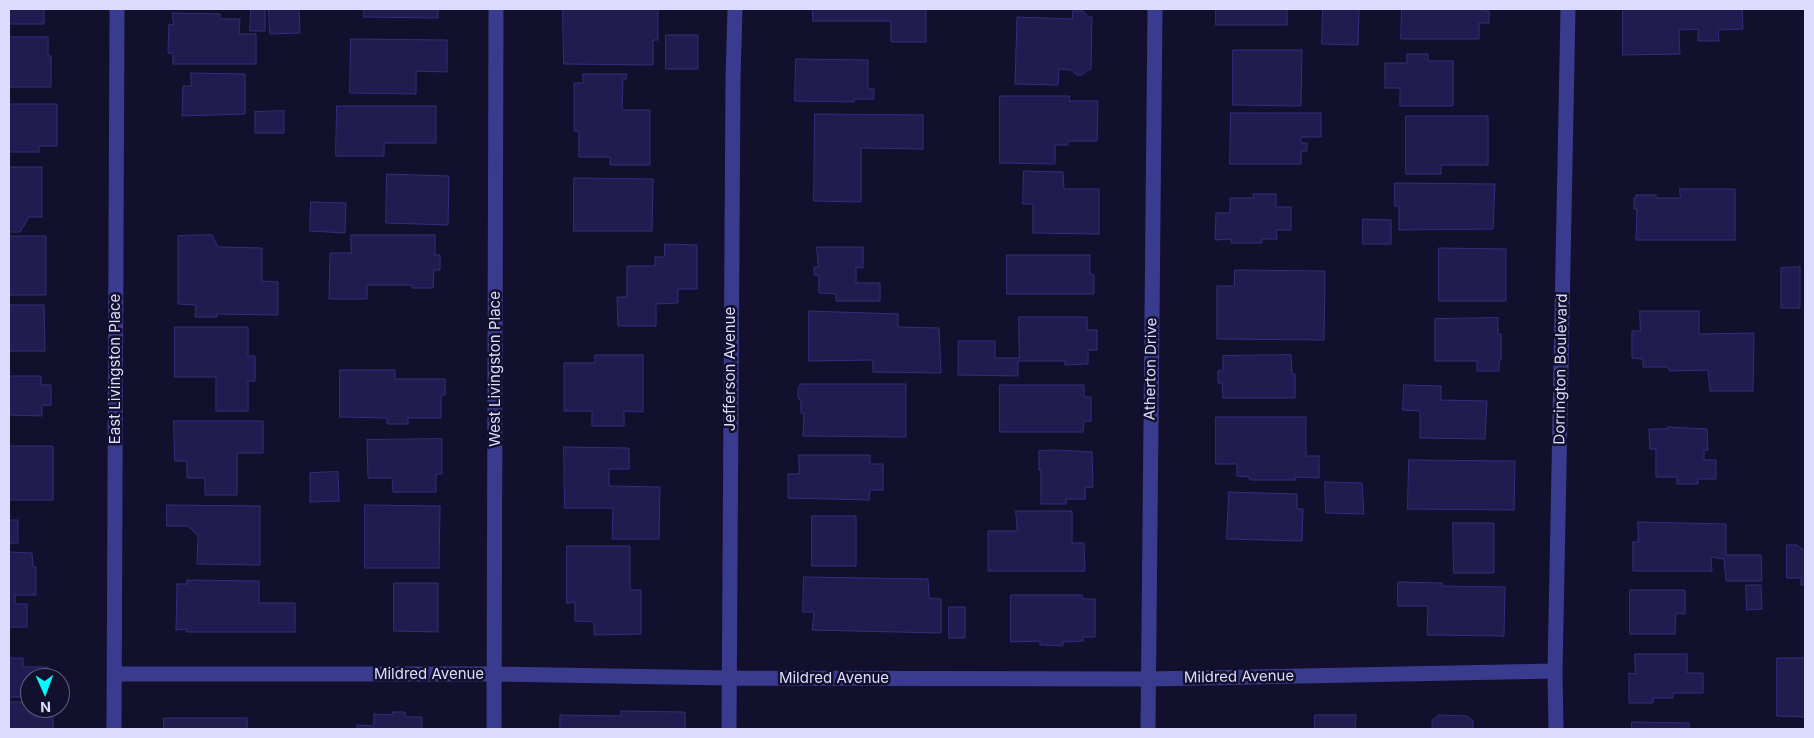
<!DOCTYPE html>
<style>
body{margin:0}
#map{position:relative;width:1814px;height:738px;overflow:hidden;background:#13102d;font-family:Inter,sans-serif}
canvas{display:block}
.frame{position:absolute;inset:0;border:10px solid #dddcff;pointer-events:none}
.north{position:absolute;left:20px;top:668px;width:50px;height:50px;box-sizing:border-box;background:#13102d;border:1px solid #646281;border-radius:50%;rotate:178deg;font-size:14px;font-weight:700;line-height:20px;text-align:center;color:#dddcff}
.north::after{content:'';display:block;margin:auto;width:18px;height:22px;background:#08f8ff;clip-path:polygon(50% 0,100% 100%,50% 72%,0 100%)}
</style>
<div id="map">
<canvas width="1814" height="738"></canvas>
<div class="frame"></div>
<div class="north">N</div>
</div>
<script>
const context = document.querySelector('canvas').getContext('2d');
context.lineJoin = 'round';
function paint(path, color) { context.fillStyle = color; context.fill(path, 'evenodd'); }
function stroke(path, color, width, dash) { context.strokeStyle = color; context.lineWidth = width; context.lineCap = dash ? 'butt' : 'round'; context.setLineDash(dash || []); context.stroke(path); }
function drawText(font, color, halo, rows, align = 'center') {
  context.font = font + ' Inter,sans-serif'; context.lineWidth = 5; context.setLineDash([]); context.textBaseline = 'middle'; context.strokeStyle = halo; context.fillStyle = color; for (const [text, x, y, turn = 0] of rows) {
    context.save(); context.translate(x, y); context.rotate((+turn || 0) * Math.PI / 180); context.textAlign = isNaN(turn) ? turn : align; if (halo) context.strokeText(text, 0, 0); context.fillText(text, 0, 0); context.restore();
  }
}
const building = new Path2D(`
 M9,9H44V24H9Z
 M251,9H265V31H250Z
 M269,9H299L300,33L270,34Z
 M364,9H438V18L364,17Z
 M563,9H658V40H653V65L564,64Z
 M813,9H926V42H891V21H813Z
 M1216,9H1287V25H1216Z
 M1323,9H1359L1358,45L1322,44Z
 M1402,9H1483V11H1489V23H1479V39H1401Z
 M1623,9H1742L1743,29L1718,30L1719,41H1698V29L1679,30L1680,54L1623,55Z
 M1073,11H1083L1088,17H1092L1091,69L1088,70L1082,75H1077L1071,70L1059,69L1058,85L1015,84L1017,17L1072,19Z
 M173,13L220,14V19H240L239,34H256V64H173V53H168L169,24L173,25Z
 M666,35H698V69H666Z
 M9,37H48V56H51V87H9Z
 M351,39L447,40V72L416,71V94L350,93Z
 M1233,50H1302L1301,106L1233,105Z
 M1407,54H1428V61H1453V106H1400V88H1385V63H1407Z
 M796,59L868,60V89H874V99H854V102L795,101Z
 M191,73L245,74V114L182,116L183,86H191Z
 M583,74H627L626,79H623L622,110H650V165H610V157H579V131H574V83H583Z
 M1000,96H1070L1069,101H1098L1097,141H1068V145H1055V164L1000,163Z
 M9,104H57V146H39V152H9Z
 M337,106H436V143H384V156H336Z
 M284,111V133H255V112Z
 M1231,113H1321V137H1301V143H1307V151H1301V164H1230Z
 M815,114L923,115V149L861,148V202L814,201Z
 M1406,116H1488V165H1441V174H1406Z
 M9,167H42V217H29L20,232H9Z
 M1024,171L1063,172L1064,189H1099V234L1033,233V204H1023Z
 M387,174L449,176L448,225L386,223Z
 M574,178L653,179L652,231H574Z
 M1395,183L1495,184L1493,229L1399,230V206H1395Z
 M1680,189H1735V240H1636L1637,209H1634V198H1636V195H1656V198H1680Z
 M1253,194H1276V207H1291V230H1276L1277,239H1262V243H1231V239L1215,240L1216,213H1230V198H1254Z
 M311,202L346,203L345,233L310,231Z
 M1363,219L1391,220V244H1363Z
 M212,235L218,247L262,248V281L278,282V315L217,314V317H195L196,305L178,304V236Z
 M351,235H435V255H440V270H434L433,288H412V285H367V299H329L330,253H351Z
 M9,236H46V295H9Z
 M665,244L697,245V289H678V303L656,304V326H618L617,297H627V266H655V257H664Z
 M817,247H863V268L856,267V283H880V301H836V294L819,293V275H814V267H818Z
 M1439,248L1506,249V301H1439Z
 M1007,255H1090V274L1094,275V294H1007Z
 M1800,267V308H1781V268Z
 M1235,270L1325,271L1324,340L1217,339V286H1234Z
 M9,305H44L45,351H9Z
 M809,311L898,314V327L939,328L941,373L873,372V360L809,361Z
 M1640,311H1699V334L1754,333L1753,391H1710L1708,370L1670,371L1667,367H1643V359L1632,358V331H1640Z
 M1019,317H1087V330H1097V350H1088V364L1065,365V361H1018V376L958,375V341H995V358H1019Z
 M1498,318V334H1501V360H1499V371H1477V361H1435V319Z
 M175,327H248V356H255V381H248V411H216V377H175Z
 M595,355H643V412L624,411V426H592V411H564V363H595Z
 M1291,355L1292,374H1295V398H1223L1222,383H1218V371L1223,370V356Z
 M340,370H395V379H445V395H441V418H408V424H387V418L340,417Z
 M9,376H41V385H51V405H42V416L9,415Z
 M801,384H906V437L803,436L804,413H801V401L798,398V389Z
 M1000,385H1084V397H1091V421H1084L1083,432H1000Z
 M1404,385L1441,386V400L1487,401L1485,439L1420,438V411L1403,410Z
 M1216,417H1306V456H1319V478L1295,477V480H1250L1249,477L1237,476V464H1216Z
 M174,421H263V453H237V495H205V478H187V461H175Z
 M1668,427L1707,429L1708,450H1704V460H1716V479H1698V484H1677V477H1656V449H1650L1649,429H1668Z
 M442,439V474H436V492H393L392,478H368L367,440Z
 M9,446H53V500H9Z
 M564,447L629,448V469H609V486L660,487L659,539H612L613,508H565Z
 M1056,450L1092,452L1093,487L1085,488V499H1066V504H1041V470H1039V451Z
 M799,455H870V464H883V490H870L869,500L788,498V474H799Z
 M1409,460L1515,461L1514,510L1408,509Z
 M338,472L339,501L310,502V473Z
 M1325,482L1362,483L1364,514L1326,513Z
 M1229,492L1297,494V509H1303L1302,541L1227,539Z
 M167,505L260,506V565L197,564L198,536L188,526H167Z
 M365,505L440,506L439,568H365Z
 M1016,511H1072V543H1084L1085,571H988V531H1017Z
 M812,516H856V566H812Z
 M9,520H18V543H9Z
 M1638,522L1726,524V555H1761L1762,581H1726L1724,559L1711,557L1712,571H1633V542H1638Z
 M1453,523H1494V573H1454Z
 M1787,545H1797L1805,551V585H1801V578H1787Z
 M567,546H630V590H641V634L594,635V622L575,621V602L567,603Z
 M9,552L32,553L33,567H36V595H15V604H27V627H9Z
 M804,577L928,579L929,598L941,599V633L812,630L814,612H803Z
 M187,580L259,581V603H295V632H186L187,629L176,630L177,584H187Z
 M1398,582L1442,583V586L1505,587L1504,636L1427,635L1428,606H1398Z
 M394,583H438V632L394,631Z
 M1746,585H1761L1762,609L1747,610Z
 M1630,590H1685V614L1676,613L1675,634H1630Z
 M1011,595H1082L1083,599H1095V637H1083V641L1063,642V646L1040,645V641L1011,642Z
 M949,607H965V638H949Z
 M1635,654H1687V673H1703V693H1673V698H1653V703H1629V673L1635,674Z
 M9,658H23V667H48L47,678H30V697H9Z
 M1777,658H1805V717L1777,716Z
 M9,702H30V708H43L42,717H53V729H9Z
 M621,711L685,712V729H560V715L621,716Z
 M393,712H405V717H422V729H357V725L374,726V714L393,715Z
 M1315,715H1356L1355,729H1315Z
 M1439,715L1467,716L1473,721V729H1432V721Z
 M164,718H247V729H164Z
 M1632,722L1689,723V729H1632Z`);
paint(building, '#221b4f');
stroke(building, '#362c7c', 1);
stroke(new Path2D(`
 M114,674H495L728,678L1148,679L1555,671
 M114,729L117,9
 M494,729L496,9
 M729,729L733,78L735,9
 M1148,729L1155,9
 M1556,729L1555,671L1568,9`), '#393c8e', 15);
drawText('15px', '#dddcff', '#13102d', [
 ["East Livingston Place",115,369,-90],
 ["West Livingston Place",495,369,-90],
 ["Jefferson Avenue",730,369,-90],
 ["Atherton Drive",1151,369,-89],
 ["Dorrington Boulevard",1561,369,-89],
 ["Mildred Avenue",429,674],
 ["Mildred Avenue",1239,677,-1],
 ["Mildred Avenue",834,678]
]);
</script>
